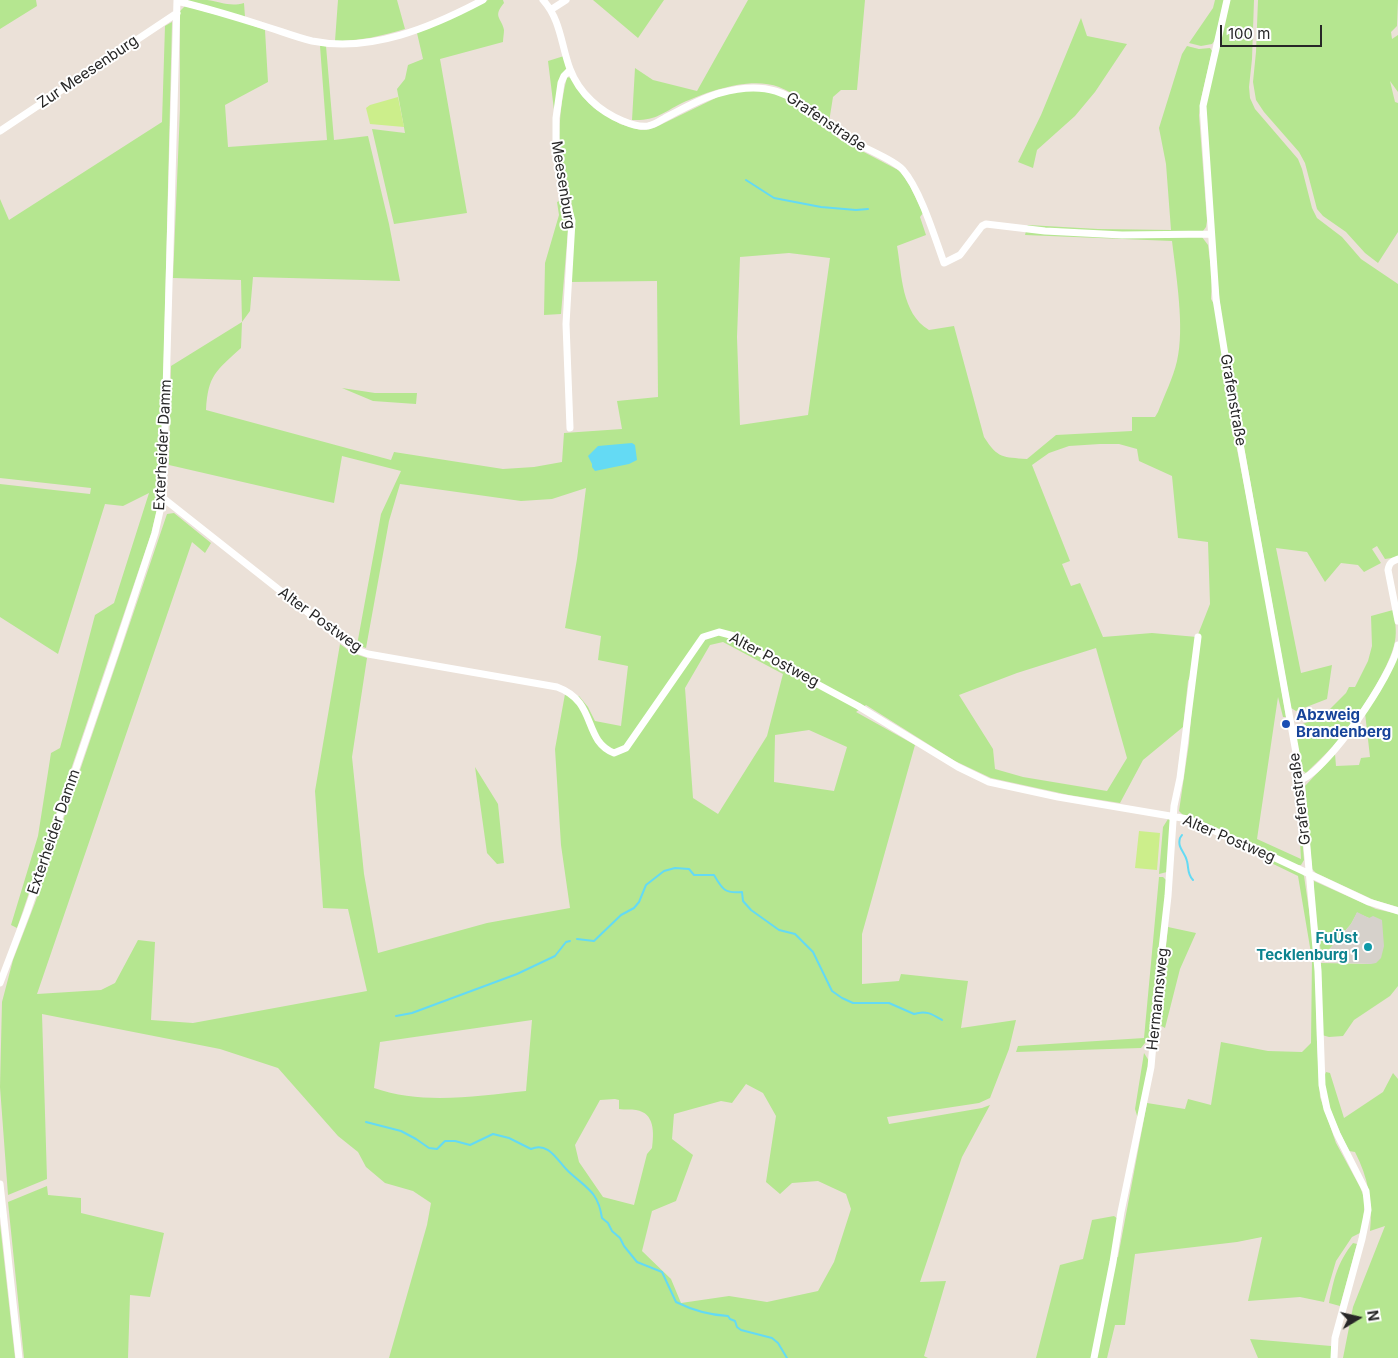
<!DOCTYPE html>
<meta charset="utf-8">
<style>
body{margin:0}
#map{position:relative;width:1398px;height:1358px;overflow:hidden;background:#ebe1d8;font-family:Inter,sans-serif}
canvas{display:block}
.north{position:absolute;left:1333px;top:1293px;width:50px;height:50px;-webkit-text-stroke:4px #fff;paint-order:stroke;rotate:81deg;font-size:14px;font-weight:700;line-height:20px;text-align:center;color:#272727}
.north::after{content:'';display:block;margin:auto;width:18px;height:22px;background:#272727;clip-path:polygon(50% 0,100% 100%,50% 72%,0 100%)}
.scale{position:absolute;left:1220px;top:25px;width:102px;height:22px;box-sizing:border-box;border:2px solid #272727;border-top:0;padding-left:6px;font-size:15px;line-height:18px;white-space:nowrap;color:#272727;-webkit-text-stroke:4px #fff;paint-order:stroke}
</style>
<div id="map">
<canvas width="1398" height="1358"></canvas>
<div class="north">N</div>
<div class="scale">100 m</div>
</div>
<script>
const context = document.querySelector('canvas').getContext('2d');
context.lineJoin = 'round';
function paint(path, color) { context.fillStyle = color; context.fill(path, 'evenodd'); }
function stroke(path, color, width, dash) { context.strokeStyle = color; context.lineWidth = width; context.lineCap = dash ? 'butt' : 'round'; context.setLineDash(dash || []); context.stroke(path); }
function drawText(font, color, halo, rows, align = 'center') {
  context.font = font + ' Inter,sans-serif'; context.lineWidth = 4; context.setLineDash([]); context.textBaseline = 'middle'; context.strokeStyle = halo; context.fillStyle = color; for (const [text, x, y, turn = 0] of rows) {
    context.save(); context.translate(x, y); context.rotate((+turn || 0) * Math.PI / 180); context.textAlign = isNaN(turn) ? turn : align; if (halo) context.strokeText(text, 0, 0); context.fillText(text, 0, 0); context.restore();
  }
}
paint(new Path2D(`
 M0,0H36L37,6L0,29Z
 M185,0C192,0 200,0 207,0C221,2 230,7 244,3L245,17Z
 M338,0H397L405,29C382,36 360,41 335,41Z
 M488,0H503L504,3C492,17 502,18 504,30C504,34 503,38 503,42L440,59L467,213L394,224L372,129L405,133L397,89L405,79L408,65L423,59L417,33Z
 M593,0H664L638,38Z
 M748,0H865L857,90H841L833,97L829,122C814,109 797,94 779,87C751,76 708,91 682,103C662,113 656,121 632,120L635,68L653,80L697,91Z
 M1215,0H1224L1215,40L1212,44L1201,46L1189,43L1213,8Z
 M1230,0H1254L1252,59L1249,87L1250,98L1255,109L1298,159L1302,169L1312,208L1317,218L1342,237L1361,259L1398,284V557L1385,559L1377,546L1372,549L1381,563L1364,572L1358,565L1341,563L1325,582L1307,552L1276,548L1301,673L1332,665L1327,699L1296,711L1291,708L1223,330L1216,268L1205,112L1206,100Z
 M1258,0H1398L1397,26L1391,32L1392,39L1398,35V92L1390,81L1395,102L1398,103V232L1378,263L1365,253L1346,232L1323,216L1317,209L1305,163L1299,152L1264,112L1256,100L1253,82L1256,52Z
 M185,6L240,21L265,30L268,82L225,105L228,147L327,140L320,46H326L334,140L368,136L389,224L400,281L253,277L250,311L242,322L241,348C216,371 208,375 206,410L391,460L394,452L503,469L534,467L562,462L564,433L622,429L617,401L658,397L657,281L569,282C571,262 575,241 574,221C574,204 566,188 563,172C557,140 559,109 567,77L571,78L583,97L594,108L620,124L641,130L654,128L724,94L752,90L775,93L787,99L821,122L839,139L900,171L910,186L923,213L920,217L926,235L897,246C902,274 901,313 929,330L954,326L984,437C998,459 1003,457 1027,459L1056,435L1132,431V417H1155L1158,412C1164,396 1173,378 1177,361C1185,328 1176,275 1172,241L1025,235L1026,231L1202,237L1208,245L1212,275L1211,299L1215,306L1231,419L1262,576L1286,717H1283L1278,697L1257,839L1301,859L1297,789L1298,787L1304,860L1301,865H1297L1184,816L1179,811L1189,743L1195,666L1188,681L1183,727L1143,760L1120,803L1069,795L991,778L955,761L866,705L856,712L915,745L862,934V984L899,981L901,974L968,981L961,1028L1016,1020L1009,1049L990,1098L979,1103L887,1117L889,1124L982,1108L990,1105L962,1157L920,1282L946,1281L924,1356L928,1358H389L427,1225L431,1203L413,1191L385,1183L366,1167L358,1152L338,1136L278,1068L220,1049L42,1014L47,1179L8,1195L0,1087L2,1002L13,960L35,903L167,514L174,513L211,543L205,553L192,542L37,994L101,990L115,983L138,940L155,942L151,1020L193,1023L367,991L348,909L323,908L315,791L340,644L352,653L367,658L352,757L364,874L378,953L487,923L570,908L561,845L555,749L565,694L579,696L588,707L595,721L621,726L628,666L598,660L601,636L565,628L577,559L586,488L552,499L521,501L400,484L389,521L366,648L357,645L381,514L401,471L342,456L334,503L169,465L171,366L242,322L241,280L173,278L180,109V11ZM789,253L830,258L808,415L740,425L737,337L740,257ZM1100,444H1119L1137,449L1139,461L1172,476L1178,538L1208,542L1210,604L1197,637L1152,633L1103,637L1080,583L1071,586L1062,564L1070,561L1032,465L1049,453L1069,446ZM723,642L783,674L767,736L718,814L693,798L685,688L710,645ZM1096,648L1127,758L1107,791L1023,777L995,769L993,749L959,695L1017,673ZM809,730L847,747L834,791L774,782L775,735ZM532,1020L526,1091C476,1096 423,1105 374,1088L380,1042ZM746,1084L763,1093L776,1116L766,1182L780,1194L792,1183L818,1181L846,1194L851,1209L834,1262L818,1291L767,1302L729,1296L681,1303L671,1279L642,1251L652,1211L676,1201L693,1155L672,1139L674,1114L721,1101L732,1103ZM615,1099L619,1100V1109C625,1110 631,1109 636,1110C655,1113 654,1133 652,1148L647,1154L634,1205L603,1197L579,1162L575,1145L600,1100Z
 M1081,18L1087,36L1127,44L1095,92L1075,116L1037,150L1033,168L1018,162L1041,115Z
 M172,22L161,473L158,505L151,534L17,928L11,925L38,836L51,753L60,748L95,615L114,603L149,493L123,506L105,504L58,654L0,617V484L90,494L91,488L0,478V199L9,220L162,122L165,26Z
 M1187,46L1199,49L1210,48L1212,51L1201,99L1199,115L1207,221L1206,227L1203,231L1129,233L1026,227L1028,225L1098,229L1171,230L1166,164L1159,128L1182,54Z
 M564,56L567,68L561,76L554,110L548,61Z
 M565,199L569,218L561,314L544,315L545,263L559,215L557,202Z
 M342,388L375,393H417L416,404L373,401Z
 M1393,610C1395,620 1397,631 1395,641C1390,669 1353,724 1333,746C1325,755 1315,764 1306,773L1302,770L1295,731L1297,726L1322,717L1346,693L1349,687H1355L1368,661L1372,646L1371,616Z
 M1398,653V907L1374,900L1316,873L1312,869L1305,786L1335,754L1336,766L1359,765L1361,758L1370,757L1365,713L1380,692Z
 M475,767L498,804L504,863L497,864L487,853Z
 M1168,819L1171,821L1167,872L1159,874L1163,827Z
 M1269,857L1301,872L1304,876L1315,951L1317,1043L1320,1097L1336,1143L1360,1187L1365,1200L1362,1232L1352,1237L1336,1261L1324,1302L1300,1297L1248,1301L1262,1237L1237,1242L1135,1254L1125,1325H1115L1107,1358H1036L1060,1265L1083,1259L1092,1220L1114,1216L1118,1219L1111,1258L1118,1257L1147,1103L1185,1109L1188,1099L1211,1105L1221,1042L1268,1051L1302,1052L1311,1043L1312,959L1298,876L1265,860V858Z
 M1159,877H1163L1167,881L1151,1041L1145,1043L1141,1048L1016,1052L1018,1046L1144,1038Z
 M1314,881L1376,909L1398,914V986L1390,996L1354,1020L1343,1036L1329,1037L1322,1035L1321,963L1371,964L1369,918L1357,913L1351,924L1327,952H1321L1313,899Z
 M1168,927L1196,933L1180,969L1165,1028L1158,1024Z
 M1144,1053L1149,1061L1138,1119L1135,1109Z
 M1326,1072L1330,1073L1344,1118L1383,1092L1393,1073L1398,1079V1358H1343L1353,1307L1385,1226L1370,1231C1373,1203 1368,1177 1355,1152L1349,1151C1342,1136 1317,1088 1326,1072Z
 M47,1186L48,1195L81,1198V1213L164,1233L150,1297L130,1295L128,1358H24L8,1202Z
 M0,1224L15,1358H0Z
 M1353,1243L1357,1244L1340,1306L1329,1303C1334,1279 1337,1263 1353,1243Z
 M1250,1339L1331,1346V1358H1258Z`), '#b5e690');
paint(new Path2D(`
 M398,97L404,127L370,124L366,108L370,105Z
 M1139,831L1160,833L1157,870L1135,868Z`), '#ccee8b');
paint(new Path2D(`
 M1357,912L1369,918L1373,916L1382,920L1384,946L1381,958L1376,963L1371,964L1328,962L1327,952L1351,924Z`), '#d6d1cb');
paint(new Path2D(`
 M632,443L635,445L637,460L629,464L595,471L592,467V464L588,456L598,446Z`), '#64daf4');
stroke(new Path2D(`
 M746,180L774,198L821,207L856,210L868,209
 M1182,835L1180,838C1177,848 1185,852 1187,861C1189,869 1187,874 1193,880
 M577,939L594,941L621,915L634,908L639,902L646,885L664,871L675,868L689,869L694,875H714C722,889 725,894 742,892L743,901L751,910L779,930L795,934L813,952L832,991L842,998L853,1003H889L914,1014C926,1010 932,1014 942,1020
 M396,1016L412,1013L517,974L555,956L566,942L570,941
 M366,1122L401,1131L416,1139L429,1148L437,1149L445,1141H455L470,1145L493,1134L509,1138L531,1149C549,1141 558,1162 568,1171C586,1188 598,1191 602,1218L608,1223L612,1231L620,1238L624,1246L637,1262L662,1272L676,1302C692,1310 710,1315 728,1316L730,1319L735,1321L737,1327L741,1330L772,1338L778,1343L787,1358`), '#64daf4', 2);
stroke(new Path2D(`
 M543,0C561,20 561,45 570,69C579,93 600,112 623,121C630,124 640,127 648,126C654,125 660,121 665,118C683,109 701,98 720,93C767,80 787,92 824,120C830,126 837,133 844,137C857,145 895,160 903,170C920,189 935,238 944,263L960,255L982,226L986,224L1045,231L1122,235L1211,234
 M1227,0L1203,106L1216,299L1234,411L1301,780L1318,971L1322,1085L1327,1109L1337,1134L1366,1191L1368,1210L1362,1239L1335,1338L1334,1358
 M177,1C206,8 233,16 261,25C278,30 295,37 312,41C371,53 432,27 483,0
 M552,9L566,0
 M0,131L177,13
 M570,428L566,324L572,221L562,185L556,151V118L561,83L564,76L570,70
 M163,498L354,649L368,654L557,687C598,702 582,740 614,753L626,748L703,637L719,632L734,636L754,650L858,706L958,767L989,782L1058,797L1188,819L1269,855L1369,902L1398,911
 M1398,559C1392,561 1389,563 1388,570L1398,621
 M1301,780C1328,769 1393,675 1398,645
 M0,983L27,912L116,651L155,533L163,498L177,0
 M0,1184L19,1358
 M1094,1358L1113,1262L1121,1212L1151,1067L1159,975L1168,896L1174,806L1180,778L1198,637`), '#fff', 7);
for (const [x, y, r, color] of [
 [1286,724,5,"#1a4fb4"],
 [1368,947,5,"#0f9aa8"]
]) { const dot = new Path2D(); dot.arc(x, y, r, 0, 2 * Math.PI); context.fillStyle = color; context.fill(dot); stroke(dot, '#fff', 2); }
drawText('15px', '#272727', '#fff', [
 ["Zur Meesenburg",88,72,-34],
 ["Grafenstraße",826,122,34],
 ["Meesenburg",563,185,81],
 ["Grafenstraße",1233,400,80],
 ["Exterheider Damm",163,445,-87],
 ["Alter Postweg",320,620,36],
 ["Alter Postweg",774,660,28],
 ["Grafenstraße",1300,799,-97],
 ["Exterheider Damm",54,832,-71],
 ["Alter Postweg",1229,839,23],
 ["Hermannsweg",1158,999,-84]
]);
drawText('bold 15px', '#164399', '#fff', [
 ["Abzweig",1296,715],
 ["Brandenberg",1296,732]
], 'left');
drawText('bold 15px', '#0d838f', '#fff', [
 ["FuÜst",1358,938],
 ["Tecklenburg 1",1358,955]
], 'right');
</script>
